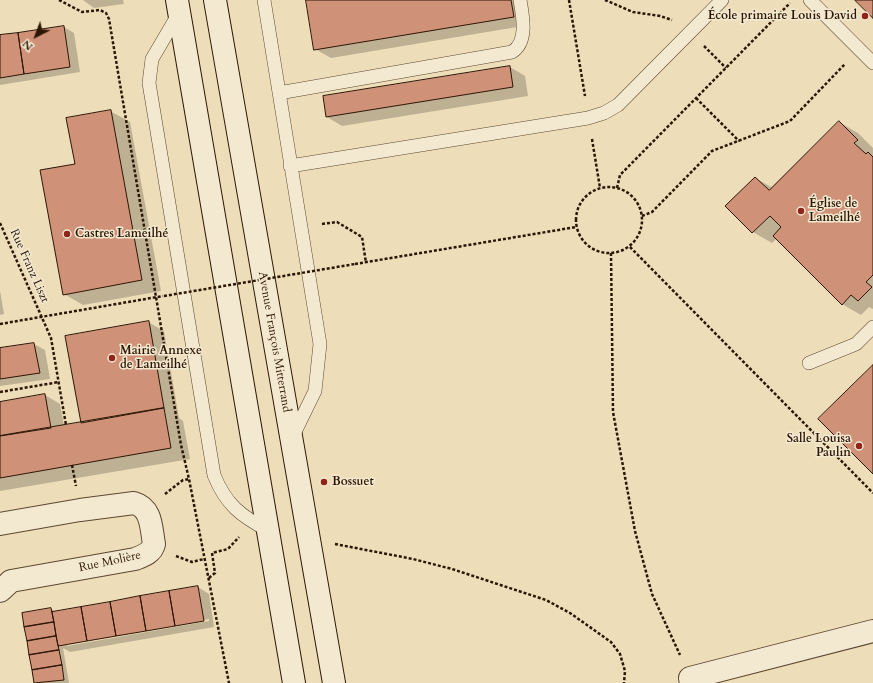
<!DOCTYPE html>
<meta charset="utf-8">
<style>
body{margin:0}
#map{position:relative;width:873px;height:683px;overflow:hidden;background:#edddb8;font-family:Cardo,serif}
canvas{display:block}
.north{position:absolute;left:16px;top:16px;width:40px;height:40px;-webkit-text-stroke:3px #f3e9d1;paint-order:stroke;rotate:222deg;font-size:11px;font-weight:700;line-height:16px;text-align:center;color:#2c1603}
.north::after{content:'';display:block;margin:auto;width:14px;height:18px;background:#2c1603;clip-path:polygon(50% 0,100% 100%,50% 72%,0 100%)}
</style>
<div id="map">
<canvas width="873" height="683"></canvas>
<div class="north">N</div>
</div>
<script>
const context = document.querySelector('canvas').getContext('2d');
context.lineJoin = 'round';
function paint(path, color) { context.fillStyle = color; context.fill(path, 'evenodd'); }
function stroke(path, color, width, dash) { context.strokeStyle = color; context.lineWidth = width; context.lineCap = dash ? 'butt' : 'round'; context.setLineDash(dash || []); context.stroke(path); }
function drawText(font, color, halo, rows, align = 'center') {
  context.font = font + ' Cardo,serif'; context.lineWidth = 3; context.setLineDash([]); context.textBaseline = 'middle'; context.strokeStyle = halo; context.fillStyle = color; for (const [text, x, y, turn = 0] of rows) {
    context.save(); context.translate(x, y); context.rotate((+turn || 0) * Math.PI / 180); context.textAlign = isNaN(turn) ? turn : align; if (halo) context.strokeText(text, 0, 0); context.fillText(text, 0, 0); context.restore();
  }
}
paint(new Path2D(`
 M83,0H123L124,4L94,8Z
 M310,0H524L529,25L331,58L315,49Z
 M64,27L74,33L80,72L0,85V36Z
 M510,67L525,76L528,96L342,126L327,117Z
 M110,111L130,122L161,291L83,305L64,294L76,165Z
 M839,122L858,133L873,148V309L869,307L861,315L842,304L777,238L772,243L753,232L755,178L773,188Z
 M0,291L4,314L0,315Z
 M148,322L164,331L179,418L183,421L190,459L0,491V403L45,395L60,404L64,426L84,423Z
 M34,344L45,350L50,379L0,386V349Z
 M198,587L209,594L214,627L70,652L63,648L69,683H35L23,613L51,609L56,612ZM209,619V621L67,646V644Z`), '#0003');
const building = new Path2D(`
 M306,0H511L514,17L314,50Z
 M855,0H873V18Z
 M64,26L70,67L24,74L18,33Z
 M18,33L24,74L0,78V35Z
 M510,66L513,87L326,117L323,96Z
 M111,110L142,280L63,295L40,170L75,164L66,118Z
 M839,121L858,140L854,143L866,154L868,152L873,157V275L866,282L872,287L858,301L851,295L842,305L773,236L781,227L770,216L752,233L725,206L755,177L769,190Z
 M149,321L164,408L81,423L65,336Z
 M34,343L40,373L0,379V348Z
 M873,365V474L818,419Z
 M45,394L51,428L0,436V402Z
 M164,408L171,448L0,478V436Z
 M198,586L204,621L175,626L169,591Z
 M169,591L175,626L146,631L140,596Z
 M140,596L146,631L116,636L110,602Z
 M110,602L116,636L87,641L81,607Z
 M81,607L87,641L58,646L52,612Z
 M51,608L54,622L24,627L22,613Z
 M54,622L56,636L27,641L24,627Z
 M56,636L59,650L29,655L27,641Z
 M59,650L62,665L32,670L29,655Z
 M62,665L64,680L34,683L32,670Z`);
paint(building, '#d09179');
stroke(building, '#2c1603', 1);
const lane = new Path2D(`
 M264,0L320,344L315,391L292,438
 M810,0L873,63
 M179,13L152,59L149,83L214,475C226,505 241,516 269,531
 M279,93L512,52C528,42 523,17 520,0
 M290,166L588,118L604,113L618,105L722,0
 M809,363L856,344L873,327`);
const street = new Path2D(`
 M0,524L80,510L134,503C152,508 151,528 154,544C152,553 143,556 135,559L11,581L0,591
 M691,683L690,678L873,631`);
const secondary = new Path2D(`
 M177,0L294,683
 M215,0L334,683`);
stroke(lane, '#5c4830', 14);
stroke(street, '#5c4830', 24);
stroke(secondary, '#2c1603', 24);
stroke(new Path2D(`
 M59,0L82,12L100,10L106,13L109,19L181,445L189,479L229,683
 M569,0L585,96
 M605,0L633,12L660,16L672,20
 M704,46L726,68
 M696,98L739,141
 M592,139L600,188
 M576 220a33 33 0 1 1 66 0a33 33 0 1 1-66 0Z
 M617,188L620,175L790,3
 M642,216L652,212L712,151L790,121L845,64
 M0,223L51,338L66,425
 M322,224L337,222L362,237L366,263
 M630,247L873,493
 M611,253L613,412L635,531L652,594L680,655
 M355,264L576,227
 M0,324L163,296
 M0,392L59,382
 M72,465L76,486
 M165,494L183,480L189,479
 M335,544L413,559L452,569L546,600L570,613L611,642L620,654L625,671L624,683
 M176,556L192,562L204,559
 M209,578L215,573L212,553L228,549L239,537`), '#2c1603', 2.5, [3, 2]);
stroke(lane, '#f3e9d1', 13);
stroke(street, '#f3e9d1', 22);
stroke(secondary, '#f3e9d1', 22);
stroke(new Path2D(`
 M164,296L355,264`), '#2c1603', 2.5, [3, 2]);
for (const [x, y, r, color] of [
 [865,16,4,"#8f2418"],
 [801,211,4,"#8f2418"],
 [67,234,4,"#8f2418"],
 [112,358,4,"#8f2418"],
 [859,446,4,"#8f2418"],
 [324,482,4,"#8f2418"]
]) { const dot = new Path2D(); dot.arc(x, y, r, 0, 2 * Math.PI); context.fillStyle = color; context.fill(dot); stroke(dot, '#f3e9d1', 1.5); }
drawText('bold 12px', '#2c1603', '#f3e9d1', [
 ["École primaire Louis David",857,16,"right"],
 ["Église de",809,204],
 ["Lameilhé",809,218],
 ["Castres Lameilhé",75,234],
 ["Mairie Annexe",120,351],
 ["de Lameilhé",120,365],
 ["Salle Louisa",851,439,"right"],
 ["Paulin",851,453,"right"],
 ["Bossuet",332,482]
], 'left');
drawText('12px', '#2c1603', '#f3e9d1', [
 ["Rue Franz Liszt",29,266,66],
 ["Avenue François Mitterrand",274,342,80],
 ["Rue Molière",110,562,-12]
]);
</script>
